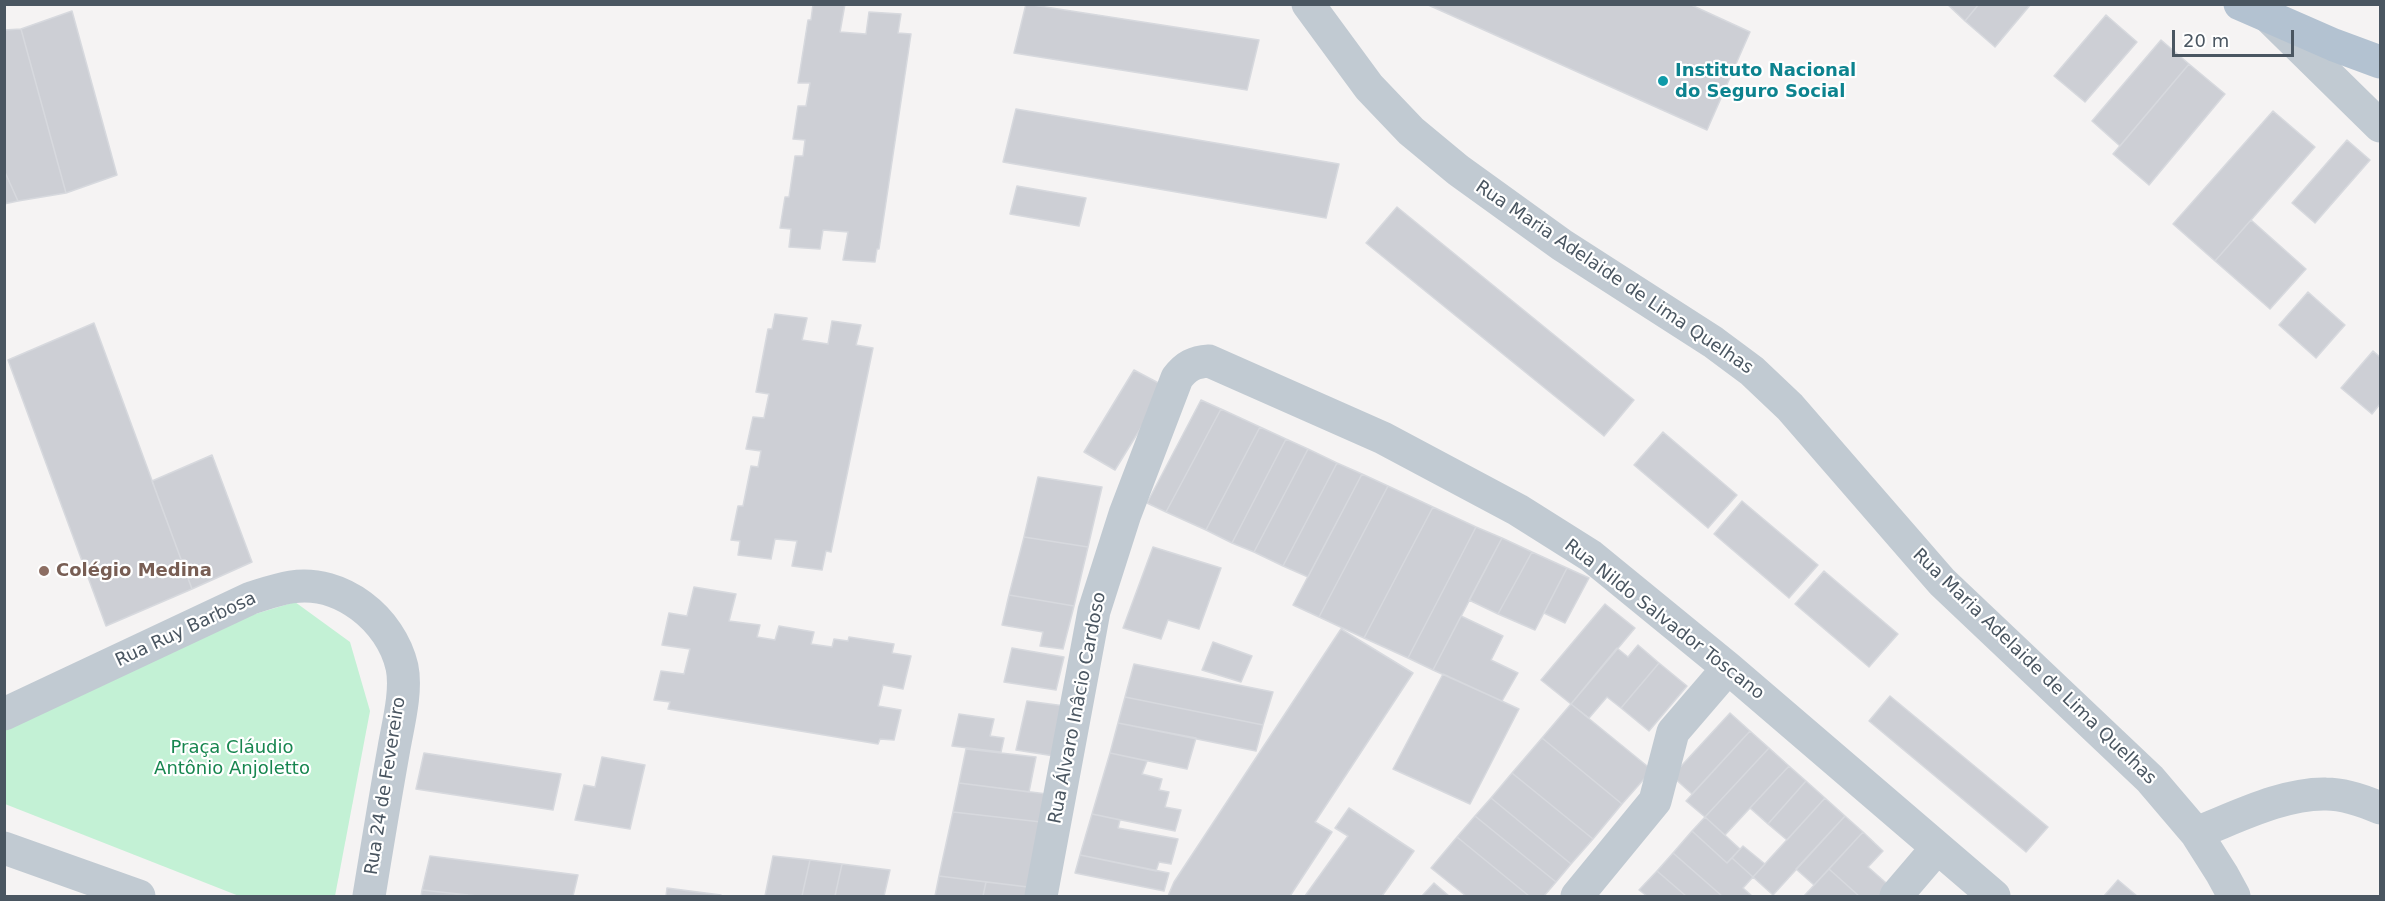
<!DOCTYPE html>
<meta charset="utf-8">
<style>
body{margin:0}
#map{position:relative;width:2385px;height:901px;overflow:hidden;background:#f5f3f3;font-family:"DejaVu Sans",sans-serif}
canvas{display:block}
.frame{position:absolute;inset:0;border:6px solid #4a5661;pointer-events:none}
.scale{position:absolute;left:2172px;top:30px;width:122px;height:27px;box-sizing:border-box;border:3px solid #4a5661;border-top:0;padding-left:8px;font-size:18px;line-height:21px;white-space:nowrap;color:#4a5661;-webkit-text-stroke:4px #fff;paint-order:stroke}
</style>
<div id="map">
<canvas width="2385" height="901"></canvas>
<div class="frame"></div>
<div class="scale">20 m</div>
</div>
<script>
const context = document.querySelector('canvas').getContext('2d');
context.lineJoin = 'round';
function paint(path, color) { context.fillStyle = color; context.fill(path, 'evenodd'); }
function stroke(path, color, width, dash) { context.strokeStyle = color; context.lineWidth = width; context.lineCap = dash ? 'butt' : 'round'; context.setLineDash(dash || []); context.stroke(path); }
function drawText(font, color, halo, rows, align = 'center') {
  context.font = font + ' "DejaVu Sans",sans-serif'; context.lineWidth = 4.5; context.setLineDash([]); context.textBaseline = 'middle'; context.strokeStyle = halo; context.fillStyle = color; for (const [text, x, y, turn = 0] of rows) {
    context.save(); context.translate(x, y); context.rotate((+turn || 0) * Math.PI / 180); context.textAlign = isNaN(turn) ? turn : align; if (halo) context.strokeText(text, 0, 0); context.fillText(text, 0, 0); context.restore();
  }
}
paint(new Path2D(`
 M295,602L350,642L370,711L335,896H239L5,804L4,720L235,620Z`), '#c3f1d5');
const building = new Path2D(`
 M813,4H845L840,32L866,34L869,12L901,14L898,33L911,34L879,249H877L875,262L843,260L848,232L823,230L820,249L789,247L791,229L780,228L785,197H789L795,156H803L805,140L793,139L798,106H806L810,83H798L808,20H811Z
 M1026,4L1259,40L1247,90L1014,53Z
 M1426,4H1689L1750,32L1707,130Z
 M1947,4H1979L1965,21Z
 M1979,4H2031L1995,47L1965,21Z
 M72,11L117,175L66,193L21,29Z
 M2106,15L2137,42L2085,102L2054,76Z
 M21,29L66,193L18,201L4,170V30Z
 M2161,40L2189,64L2120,146L2092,121Z
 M2189,64L2225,94L2149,185L2113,154Z
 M1016,109L1339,164L1326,218L1003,162Z
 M2273,111L2315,147L2215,261L2173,224Z
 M2347,140L2370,160L2315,223L2292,203Z
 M4,170L18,201L4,204Z
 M1017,186L1086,198L1079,226L1010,214Z
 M1397,207L1634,400L1604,436L1366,243Z
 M2251,220L2306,269L2270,309L2215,261Z
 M2308,292L2345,325L2316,358L2279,325Z
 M775,314L807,318L802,340L828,344L832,321L861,325L856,345L873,348L831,552L826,551L822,570L792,566L797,541L775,539L771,559L738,555L740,541L731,540L738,506H743L751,466L758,467L761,451L746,449L753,417L764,418L769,394L756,392L768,329H772Z
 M94,323L192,589L106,626L8,360Z
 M2373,351L2380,357V404L2372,414L2341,388Z
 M1134,370L1166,387L1115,470L1084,452Z
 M1201,400L1221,409L1166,512L1147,503Z
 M1221,409L1260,427L1206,530L1166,512Z
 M1260,427L1286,439L1232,543L1206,530Z
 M1663,432L1737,495L1708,528L1634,465Z
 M1286,439L1308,449L1254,552L1232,543Z
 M1308,449L1337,463L1283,566L1254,552Z
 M212,455L252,562L192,589L152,481Z
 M1337,463L1362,474L1308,577L1283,566Z
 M1362,474L1388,486L1319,617L1293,605Z
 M1038,477L1102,487L1088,547L1024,537Z
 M1388,486L1433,507L1364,638L1319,617Z
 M1742,501L1818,565L1789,598L1714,534Z
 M1433,507L1476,527L1408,658L1364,638Z
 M1476,527L1502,538L1433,670L1408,658Z
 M1024,537L1088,547L1074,606L1009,595Z
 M1502,538L1532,552L1498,614L1469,600Z
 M1153,547L1221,568L1199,629L1168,620L1161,639L1123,628Z
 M1532,552L1567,568L1535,630L1498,614Z
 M1567,568L1589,578L1565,623L1544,613Z
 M1824,571L1898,634L1869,667L1795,604Z
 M694,587L736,594L729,621L760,625L757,637L775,640L779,626L814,632L811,644L832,647L834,639L848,641L849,637L894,644L892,653L911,656L903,689L883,685L878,706L901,710L894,740L880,739L878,744L668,709L670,702L654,700L661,671L684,674L690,649L662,645L669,613L687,616Z
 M1009,595L1074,606L1063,649L1040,646L1043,632L1002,625Z
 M1605,604L1635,628L1571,704L1541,680Z
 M1461,616L1503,636L1491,660L1518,673L1502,701L1433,670Z
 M1341,629L1413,673L1315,822L1332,832L1290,896H1168L1174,882Z
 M1213,642L1252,656L1241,682L1202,670Z
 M1638,645L1659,663L1621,708L1607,697L1589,718L1571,704L1617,648L1628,657Z
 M1012,648L1064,657L1056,690L1004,682Z
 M1659,663L1687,686L1649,731L1621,708Z
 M1134,664L1273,692L1263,725L1125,697Z
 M1443,674L1519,709L1470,804L1393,769Z
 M1890,696L2048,827L2026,852L1869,721Z
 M1125,697L1263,725L1256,751L1118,723Z
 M1027,701L1065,706L1054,756L1016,750Z
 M1571,704L1652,770L1622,804L1542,738Z
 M1730,713L1750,731L1692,794L1672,776Z
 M959,714L994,719L990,736L1004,738L1001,752L952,746Z
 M1118,723L1196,738L1187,769L1110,753Z
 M1750,731L1769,748L1705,817L1686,801Z
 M1542,738L1622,804L1593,839L1512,773Z
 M1769,748L1789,766L1725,835L1705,817Z
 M966,749L1036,757L1029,792L959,783Z
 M424,753L561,774L553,810L416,789Z
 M1110,753L1147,761L1142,774L1162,779L1159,790L1169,792L1165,807L1181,810L1175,831L1092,814Z
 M602,757L645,765L630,829L575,820L584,785L595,787Z
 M1789,766L1806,781L1768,824L1750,808Z
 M1512,773L1593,839L1571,864L1491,798Z
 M1806,781L1825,798L1787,840L1768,824Z
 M959,783L1047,794L1041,822L953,812Z
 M1491,798L1571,864L1556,882L1475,816Z
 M1825,798L1845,816L1773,895L1753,877Z
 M1349,808L1414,851L1382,896H1305L1348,836L1335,828Z
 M953,812L1041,822L1028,887L939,876Z
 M1092,814L1120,820L1118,828L1178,839L1171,864L1159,862L1156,871L1080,855Z
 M1475,816L1556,882L1544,896H1529L1457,837Z
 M1845,816L1863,832L1814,885L1796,869Z
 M1705,817L1740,849L1727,863L1692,831Z
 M1692,831L1727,863L1732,858L1753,877L1743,888L1752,896H1722L1673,853Z
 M1863,832L1883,851L1868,867L1893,889L1886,896H1859L1829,869Z
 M1457,837L1529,896H1466L1431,868Z
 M1743,846L1765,864L1753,877L1732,858Z
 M1673,853L1722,896H1686L1657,871Z
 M1080,855L1169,873L1164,891L1075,873Z
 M430,856L578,875L573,896H477L422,890Z
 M773,856L810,860L802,896H765Z
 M810,860L842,864L835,896H802Z
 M842,864L890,870L884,896H835Z
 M1829,869L1859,896H1804Z
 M1657,871L1686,896H1647L1639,890Z
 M939,876L986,882L983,896H935Z
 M2118,880L2137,896H2104Z
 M986,882L1028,887L1026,896H983Z
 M1434,883L1449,896H1422Z
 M667,888L721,895L720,896H666Z
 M422,890L468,895L421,896Z`);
paint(building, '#cdcfd5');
stroke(building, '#d7d9de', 1.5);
stroke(new Path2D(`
 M1308,4L1369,87L1411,131L1458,170L1562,245L1713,342L1752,371L1790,407L1942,582L2150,779L2196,833L2222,874L2234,896
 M2270,18L2380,126
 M4,714L251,598C264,594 278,589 291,587C341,579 391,619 402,667C407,691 398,725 394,748C385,798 377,847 369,896
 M2196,833C2235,818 2283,793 2326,794C2344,794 2364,801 2380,808
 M4,848L139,896
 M1041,896L1094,611L1125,514L1177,378C1186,366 1194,362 1209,361L1383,438L1518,510L1591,556L1728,668L1994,896
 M1577,896L1655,801L1673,732L1728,668
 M1896,896L1937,848`), '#c1cad2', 33);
stroke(new Path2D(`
 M2240,4L2334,45L2380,62`), '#b3c2d1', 33);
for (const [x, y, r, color] of [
 [1663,81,6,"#0f9aa8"],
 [44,571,6,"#8d6e63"]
]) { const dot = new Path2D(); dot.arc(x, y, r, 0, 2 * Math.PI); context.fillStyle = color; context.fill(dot); stroke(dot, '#fff', 2); }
drawText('bold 18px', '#0d838f', '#fff', [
 ["Instituto Nacional",1675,71],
 ["do Seguro Social",1675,92]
], 'left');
drawText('18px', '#4a5661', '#fff', [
 ["Rua Maria Adelaide de Lima Quelhas",1614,278,34],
 ["Rua Nildo Salvador Toscano",1664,620,38],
 ["Rua Ruy Barbosa",186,630,-25],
 ["Rua Maria Adelaide de Lima Quelhas",2034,667,44],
 ["Rua Álvaro Inâcio Cardoso",1078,708,-79],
 ["Rua 24 de Fevereiro",386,786,-81]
]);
drawText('bold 18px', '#785e54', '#fff', [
 ["Colégio Medina",56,571]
], 'left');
drawText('18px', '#17864f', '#fff', [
 ["Praça Cláudio",232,748],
 ["Antônio Anjoletto",232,769]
]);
</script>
